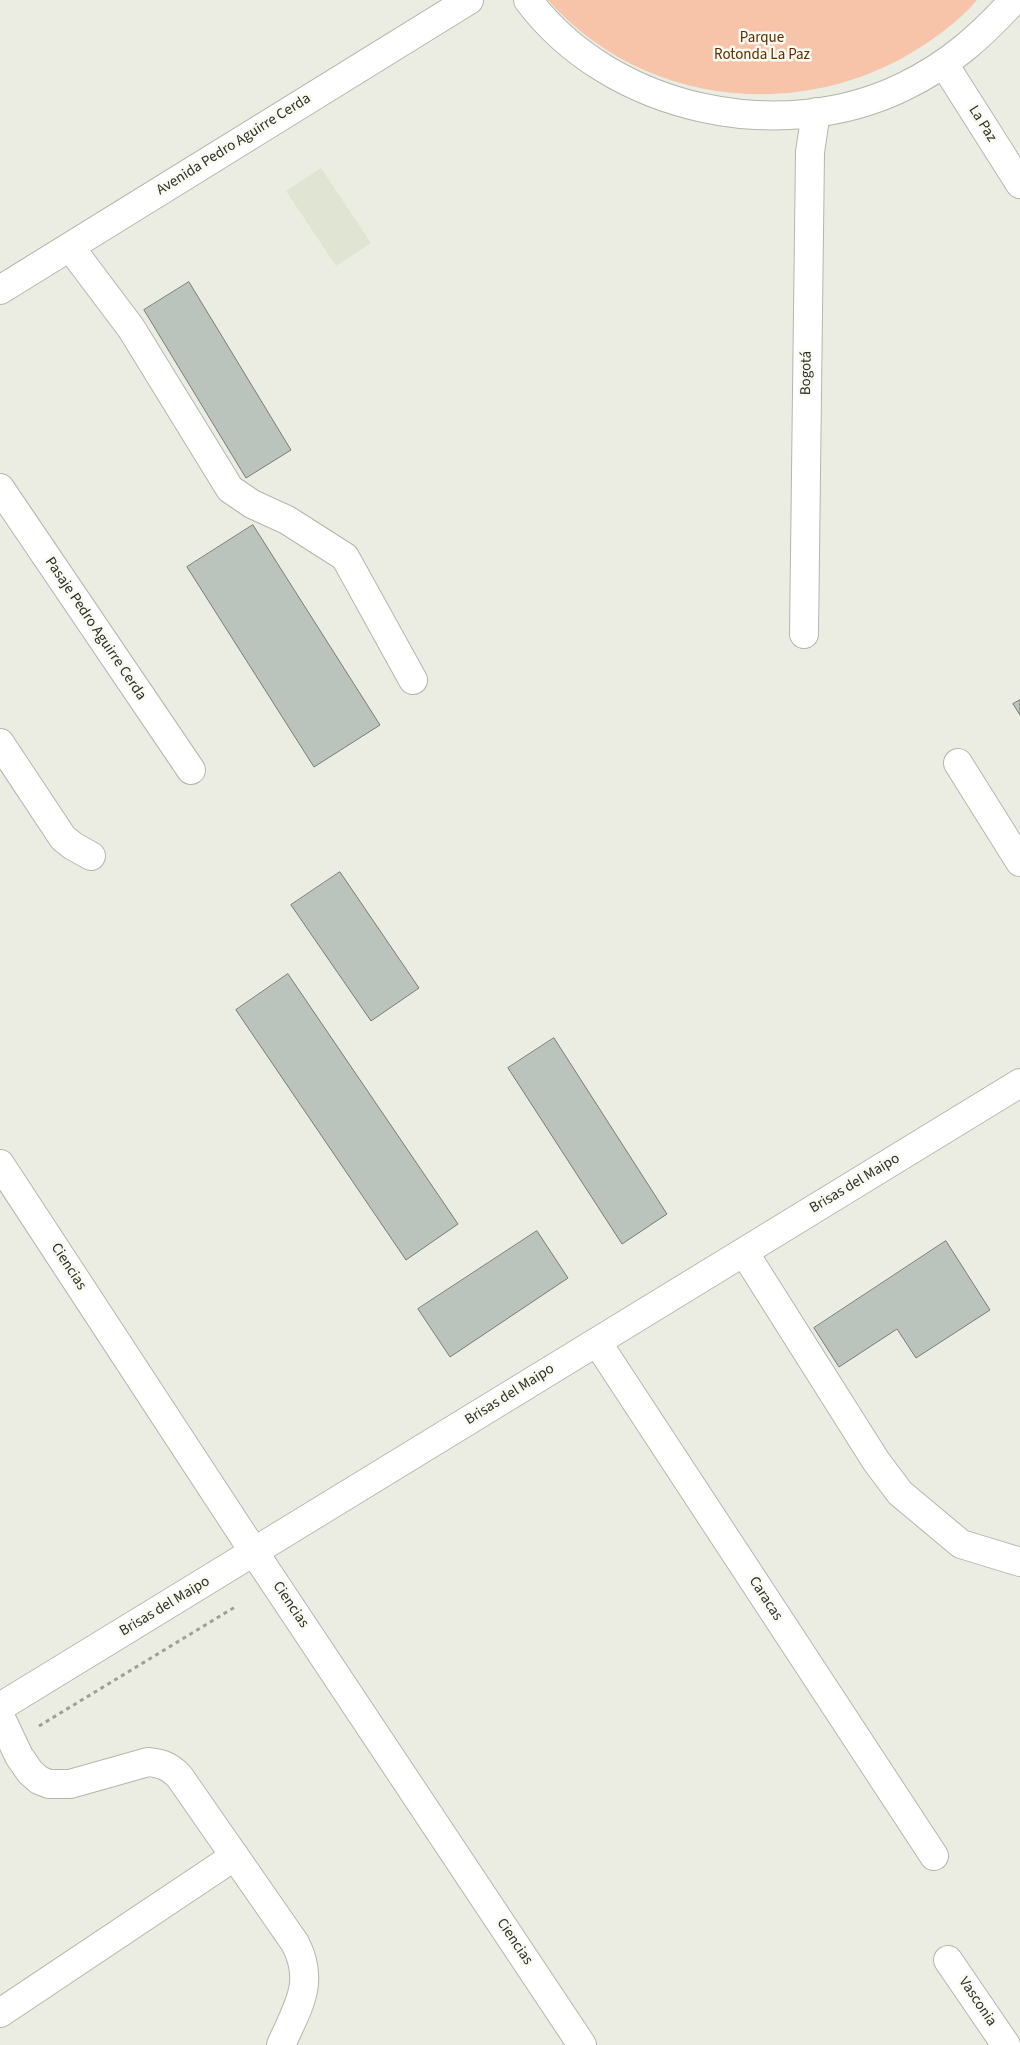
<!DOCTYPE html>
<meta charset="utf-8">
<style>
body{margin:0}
canvas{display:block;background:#ebede3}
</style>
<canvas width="1020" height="2045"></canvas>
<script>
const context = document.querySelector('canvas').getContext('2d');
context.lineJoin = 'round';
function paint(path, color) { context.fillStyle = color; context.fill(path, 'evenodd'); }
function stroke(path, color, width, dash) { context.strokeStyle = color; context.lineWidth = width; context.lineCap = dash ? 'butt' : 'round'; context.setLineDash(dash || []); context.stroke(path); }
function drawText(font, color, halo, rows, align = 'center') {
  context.font = font + ' "Source Sans 3",sans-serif'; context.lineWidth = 5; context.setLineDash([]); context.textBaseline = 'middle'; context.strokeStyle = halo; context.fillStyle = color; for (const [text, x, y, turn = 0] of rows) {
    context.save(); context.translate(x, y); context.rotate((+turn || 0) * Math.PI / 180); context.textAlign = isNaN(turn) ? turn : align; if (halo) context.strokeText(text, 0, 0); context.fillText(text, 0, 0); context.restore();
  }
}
paint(new Path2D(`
 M321,168L371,243L336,266L286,191Z`), '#e0e4d2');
paint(new Path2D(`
 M548,0H977C958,23 931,41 906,56C789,122 638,102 548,0Z`), '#f7c4a9');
const building = new Path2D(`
 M189,282L291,450L246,478L144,310Z
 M253,525L380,725L314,767L187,567Z
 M1020,700V715L1013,704Z
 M340,872L419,988L371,1021L291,905Z
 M288,974L458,1224L406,1260L236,1010Z
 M554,1038L667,1214L622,1244L508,1068Z
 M537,1231L568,1278L450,1357L418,1309Z
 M946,1241L990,1310L916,1358L897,1329L839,1367L814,1328Z`);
paint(building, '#bbc4bc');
stroke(building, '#757d76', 1);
const minor = new Path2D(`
 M528,0C611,111 782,147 905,86C950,64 981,36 1014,0
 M944,64L1020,184
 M70,247L131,328L230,489L252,504L287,520L345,557L413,680
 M0,290L469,0
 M0,488L191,770
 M804,634L810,152L816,112
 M0,743L63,838L73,846L91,856
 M958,763L1020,862
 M0,1164L254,1552L582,2045
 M744,1252L876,1461L900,1493L961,1544L1020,1562
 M597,1342L934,1856
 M0,1707L1020,1083
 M0,1716L19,1756L30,1772L39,1780L49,1784H70L148,1762C161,1763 169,1766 179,1776L295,1943C316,1983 297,2008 281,2045
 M948,1960L1006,2045
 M0,2013L235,1856`);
stroke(minor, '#b4b6ac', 30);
stroke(new Path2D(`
 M39,1726L235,1607`), '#9ea098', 3, [4, 4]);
stroke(minor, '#fff', 28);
drawText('15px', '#612900', '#f9fbf0', [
 ["Parque",762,39],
 ["Rotonda La Paz",762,56]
]);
drawText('15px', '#2d2e2a', '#f9fbf0', [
 ["La Paz",982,124,58],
 ["Avenida Pedro Aguirre Cerda",234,145,-32],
 ["Bogotá",807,373,-89],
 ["Pasaje Pedro Aguirre Cerda",95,629,56],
 ["Brisas del Maipo",855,1184,-31],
 ["Ciencias",68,1267,57],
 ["Brisas del Maipo",510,1395,-32],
 ["Caracas",765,1599,57],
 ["Ciencias",290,1605,56],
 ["Brisas del Maipo",165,1607,-31],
 ["Ciencias",514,1942,56],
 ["Vasconia",977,2002,56]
]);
</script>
